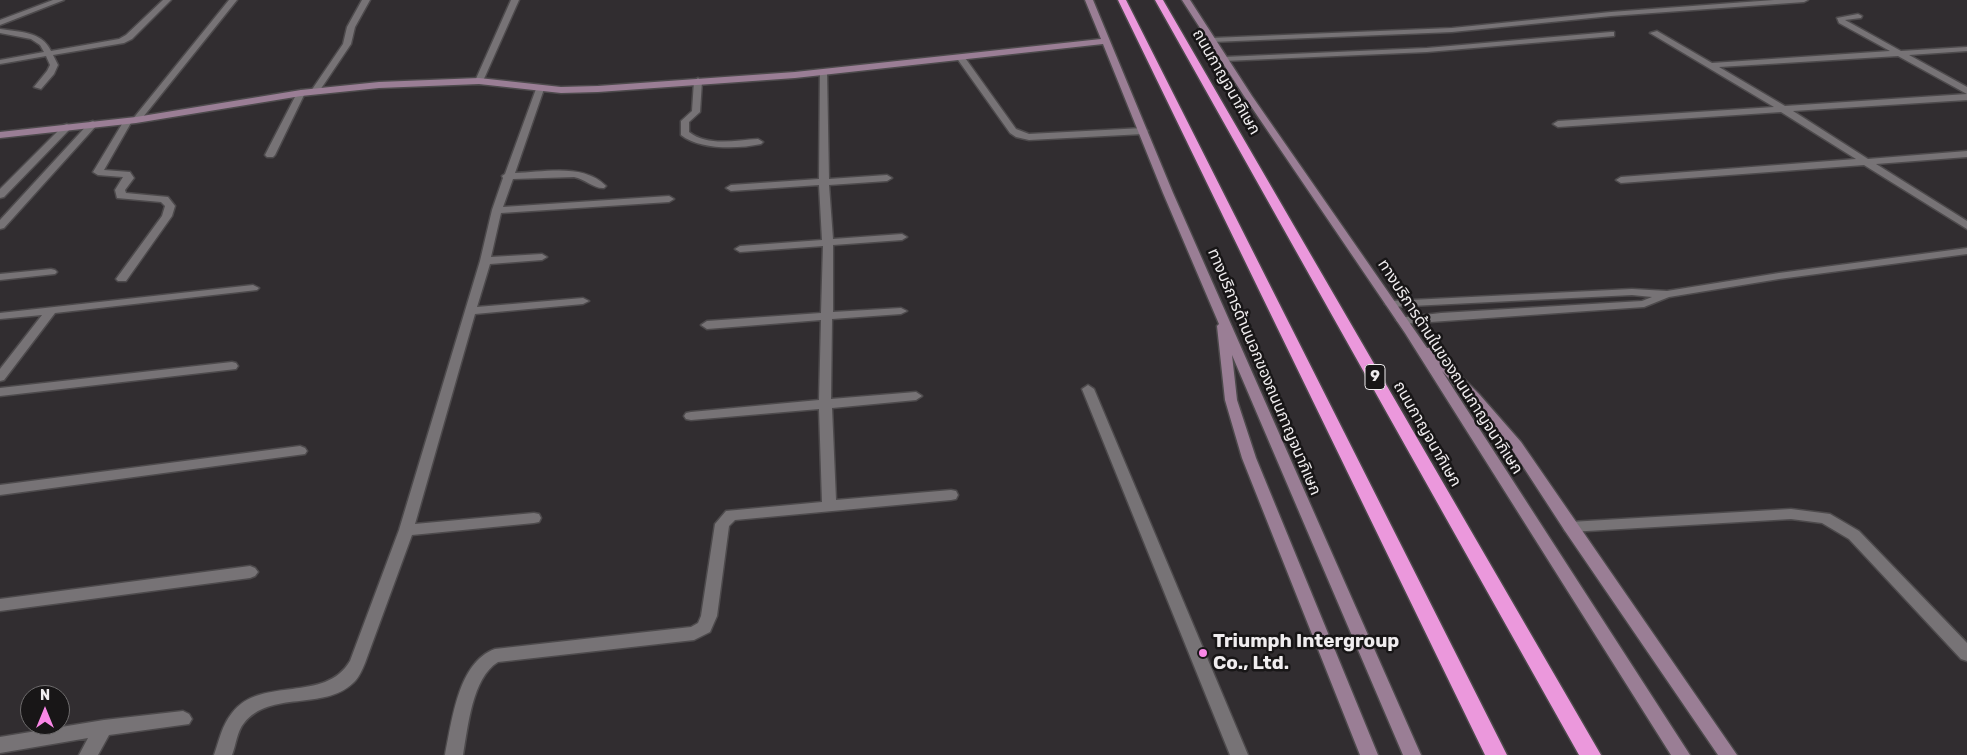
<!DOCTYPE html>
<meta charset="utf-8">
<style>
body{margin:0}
#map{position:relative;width:1967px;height:755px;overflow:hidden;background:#312d30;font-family:Rubik,sans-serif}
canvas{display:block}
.north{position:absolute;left:20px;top:685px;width:50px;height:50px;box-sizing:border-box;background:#181617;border:1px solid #6e6c6d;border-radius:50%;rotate:0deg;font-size:14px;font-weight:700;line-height:20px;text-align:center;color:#f0edef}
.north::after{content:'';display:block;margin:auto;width:18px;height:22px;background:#fa87e7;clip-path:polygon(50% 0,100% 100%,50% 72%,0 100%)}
</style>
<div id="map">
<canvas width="1967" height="755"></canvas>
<div class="north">N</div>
</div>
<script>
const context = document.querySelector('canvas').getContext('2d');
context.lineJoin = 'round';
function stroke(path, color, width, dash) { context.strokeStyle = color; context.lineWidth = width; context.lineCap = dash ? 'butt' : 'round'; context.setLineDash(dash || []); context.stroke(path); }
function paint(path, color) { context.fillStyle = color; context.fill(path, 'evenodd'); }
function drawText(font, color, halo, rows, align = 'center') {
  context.font = font + ' Rubik,"Noto Sans Thai",sans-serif'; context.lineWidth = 5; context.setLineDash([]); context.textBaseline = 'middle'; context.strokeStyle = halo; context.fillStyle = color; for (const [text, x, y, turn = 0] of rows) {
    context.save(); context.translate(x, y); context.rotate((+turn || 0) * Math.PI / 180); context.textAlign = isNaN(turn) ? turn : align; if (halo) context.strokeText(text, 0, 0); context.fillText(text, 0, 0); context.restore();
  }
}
const street = new Path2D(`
 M53,0H64L0,25V20Z
 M163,0H171L132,39L124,43L53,55L58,65L54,74L41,89L34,87L47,71L50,65L46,56L0,64V60L44,52L40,45L31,39L0,33V29C19,32 42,31 51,51L119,39L126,35Z
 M229,0H237L139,122L132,121L104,170L130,172L134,178L125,190L126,193L168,197L175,206L172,216L126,281H118L116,279L162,216L165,206L161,202L117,198L115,190L123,177L98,175L93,172L125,119L132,120Z
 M362,0H370L355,27L351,44L318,93H312L311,91L343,44L347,27Z
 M511,0H519L483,81L476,83L475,81Z
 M1774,0H1808L1804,2L1611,16L1452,32L1212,42L1208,40L1212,38L1452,28L1611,12Z
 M1858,14L1862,16L1861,18L1845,20L1901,51L1967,47V51L1909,55L1967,87V94L1898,56L1719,67L1785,106L1967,94V100L1793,111L1868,159L1967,151V157L1876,164L1967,221V229L1864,165L1621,183L1616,180L1621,177L1856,159L1781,112L1558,127L1553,124L1558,121L1774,107L1650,33L1657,31L1712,63L1890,51L1839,23L1837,18Z
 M1611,32H1614V36L1427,52L1224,61L1220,59L1224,57L1427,48Z
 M957,55H963L1016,129L1029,134L1143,128L1148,131L1143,134L1029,140L1016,137L1010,133L956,57Z
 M820,70L827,72L829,179L887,175L892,178L887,181L829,185L833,239L902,234L907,237L902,240L833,245V312L901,308L907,311L901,314L832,319L831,399L916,392L922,396L916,400L832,408L836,500L951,490L956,491L958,495L956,499L951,500L735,520L729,526L717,616L710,632L694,640L498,662C472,678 468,727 463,755H445C452,721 458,662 495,649L691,627L698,623L701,616L715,524L726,511L822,502L819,409L691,420L686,419L684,416L686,413L691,412L819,400L821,320L707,329L701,325L707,321L821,313L823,246L740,252L735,249L740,246L822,240L819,185L731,191L726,188L731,185L819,179Z
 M698,78L702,81L700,112L689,122V132C708,147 736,140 758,139L763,142L761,144C738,149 700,150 681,135V121L692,111L694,81Z
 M540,86L544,89L515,173C544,172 584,163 606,186L604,188C594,189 585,179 574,177L513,179L503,207L669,196L674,199L669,202L501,213L491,257L542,254L547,257L542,260L490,264L477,307L583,298L589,301L583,304L475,314L415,524L534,513L539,514L541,518L539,522L534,523L412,535L365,663C362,670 359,678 353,683C324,711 270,690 244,723C237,731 236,745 232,755H214C219,741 222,725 232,713C261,675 325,704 350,661L399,530L480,261L492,210L503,178L502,176L505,174L536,89Z
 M301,90L305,93L275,155L273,157H267L265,155L297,93Z
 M93,121L98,124L96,126L4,228L0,229V220L90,122Z
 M67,124L72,127L70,129L4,197L0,198V189L64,125Z
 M1967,248V254L1779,279L1669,297L1644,307L1402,324L1398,322L1396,320L1398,318L1441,313L1642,301L1652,297L1632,295L1391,307L1385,304L1391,301L1632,289L1667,291L1779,273Z
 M51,269L55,270L57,272L55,274L0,280V274Z
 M253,285L259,288L257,290L55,313L4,380L0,381V369L42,315L0,319V313Z
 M232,362L236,363L238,366L236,369L0,396V388Z
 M1088,385L1094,389L1248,755H1230L1082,389Z
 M300,446L305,448L307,451L305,454L0,495V485Z
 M1791,509L1830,514L1859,531L1967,643V661L1961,659L1849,539L1822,523L1791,519L1570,532L1565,531L1563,527L1565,523L1570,522Z
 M250,566L255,568L258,572L255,576L250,578L0,611V599Z
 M183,711L189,714L192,719L189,724L109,735L98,755H79L88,738L0,753V737L104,720Z`);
const secondary = new Path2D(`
 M1085,0H1093L1173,193L1421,755H1403L1232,355L1237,400L1256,458L1378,755H1360L1242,458L1225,400L1217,326L1219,324L1163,193L1103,44L795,78L598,92L561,93L479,84L379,88L301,96L136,123L0,138V132L136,117L301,90L379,82L479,78L561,87L598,86L795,72L1101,39Z
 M1182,0H1190L1252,96L1427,348H1433L1479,394L1521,442L1737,755H1718L1565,531L1511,448L1442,371L1690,755H1671L1405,333L1244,96Z`);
const highway = new Path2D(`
 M1118,0H1126L1507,755H1485Z
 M1155,0H1163L1601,755H1579Z`);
stroke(street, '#4d4a4c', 3);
stroke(secondary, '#4d4a4c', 3);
stroke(highway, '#4d4a4c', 3);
paint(street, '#777376');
paint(secondary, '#9a7e95');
paint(highway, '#eb98dc');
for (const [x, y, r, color] of [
 [1203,653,5,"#fa87e7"]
]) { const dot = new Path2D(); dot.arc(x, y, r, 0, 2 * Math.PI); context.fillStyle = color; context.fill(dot); stroke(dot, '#181617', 2); }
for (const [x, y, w] of [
 [1375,377,20]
]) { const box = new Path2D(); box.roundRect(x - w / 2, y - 12.5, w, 25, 4); context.fillStyle = '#181617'; context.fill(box); stroke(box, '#f0edef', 1); }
drawText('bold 15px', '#f0edef', null, [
 ["9",1375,377]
]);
drawText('16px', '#f0edef', '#181617', [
 ["ถนนกาญจนาภิเษก",1226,82,60],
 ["ทางบริการด้านในของถนนกาญจนาภิเษก",1450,367,57],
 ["ทางบริการด้านนอกของถนนกาญจนาภิเษก",1264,372,67],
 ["ถนนกาญจนาภิเษก",1427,434,60]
]);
drawText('bold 19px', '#f0edef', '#181617', [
 ["Triumph Intergroup",1213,642],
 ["Co., Ltd.",1213,664]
], 'left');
</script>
